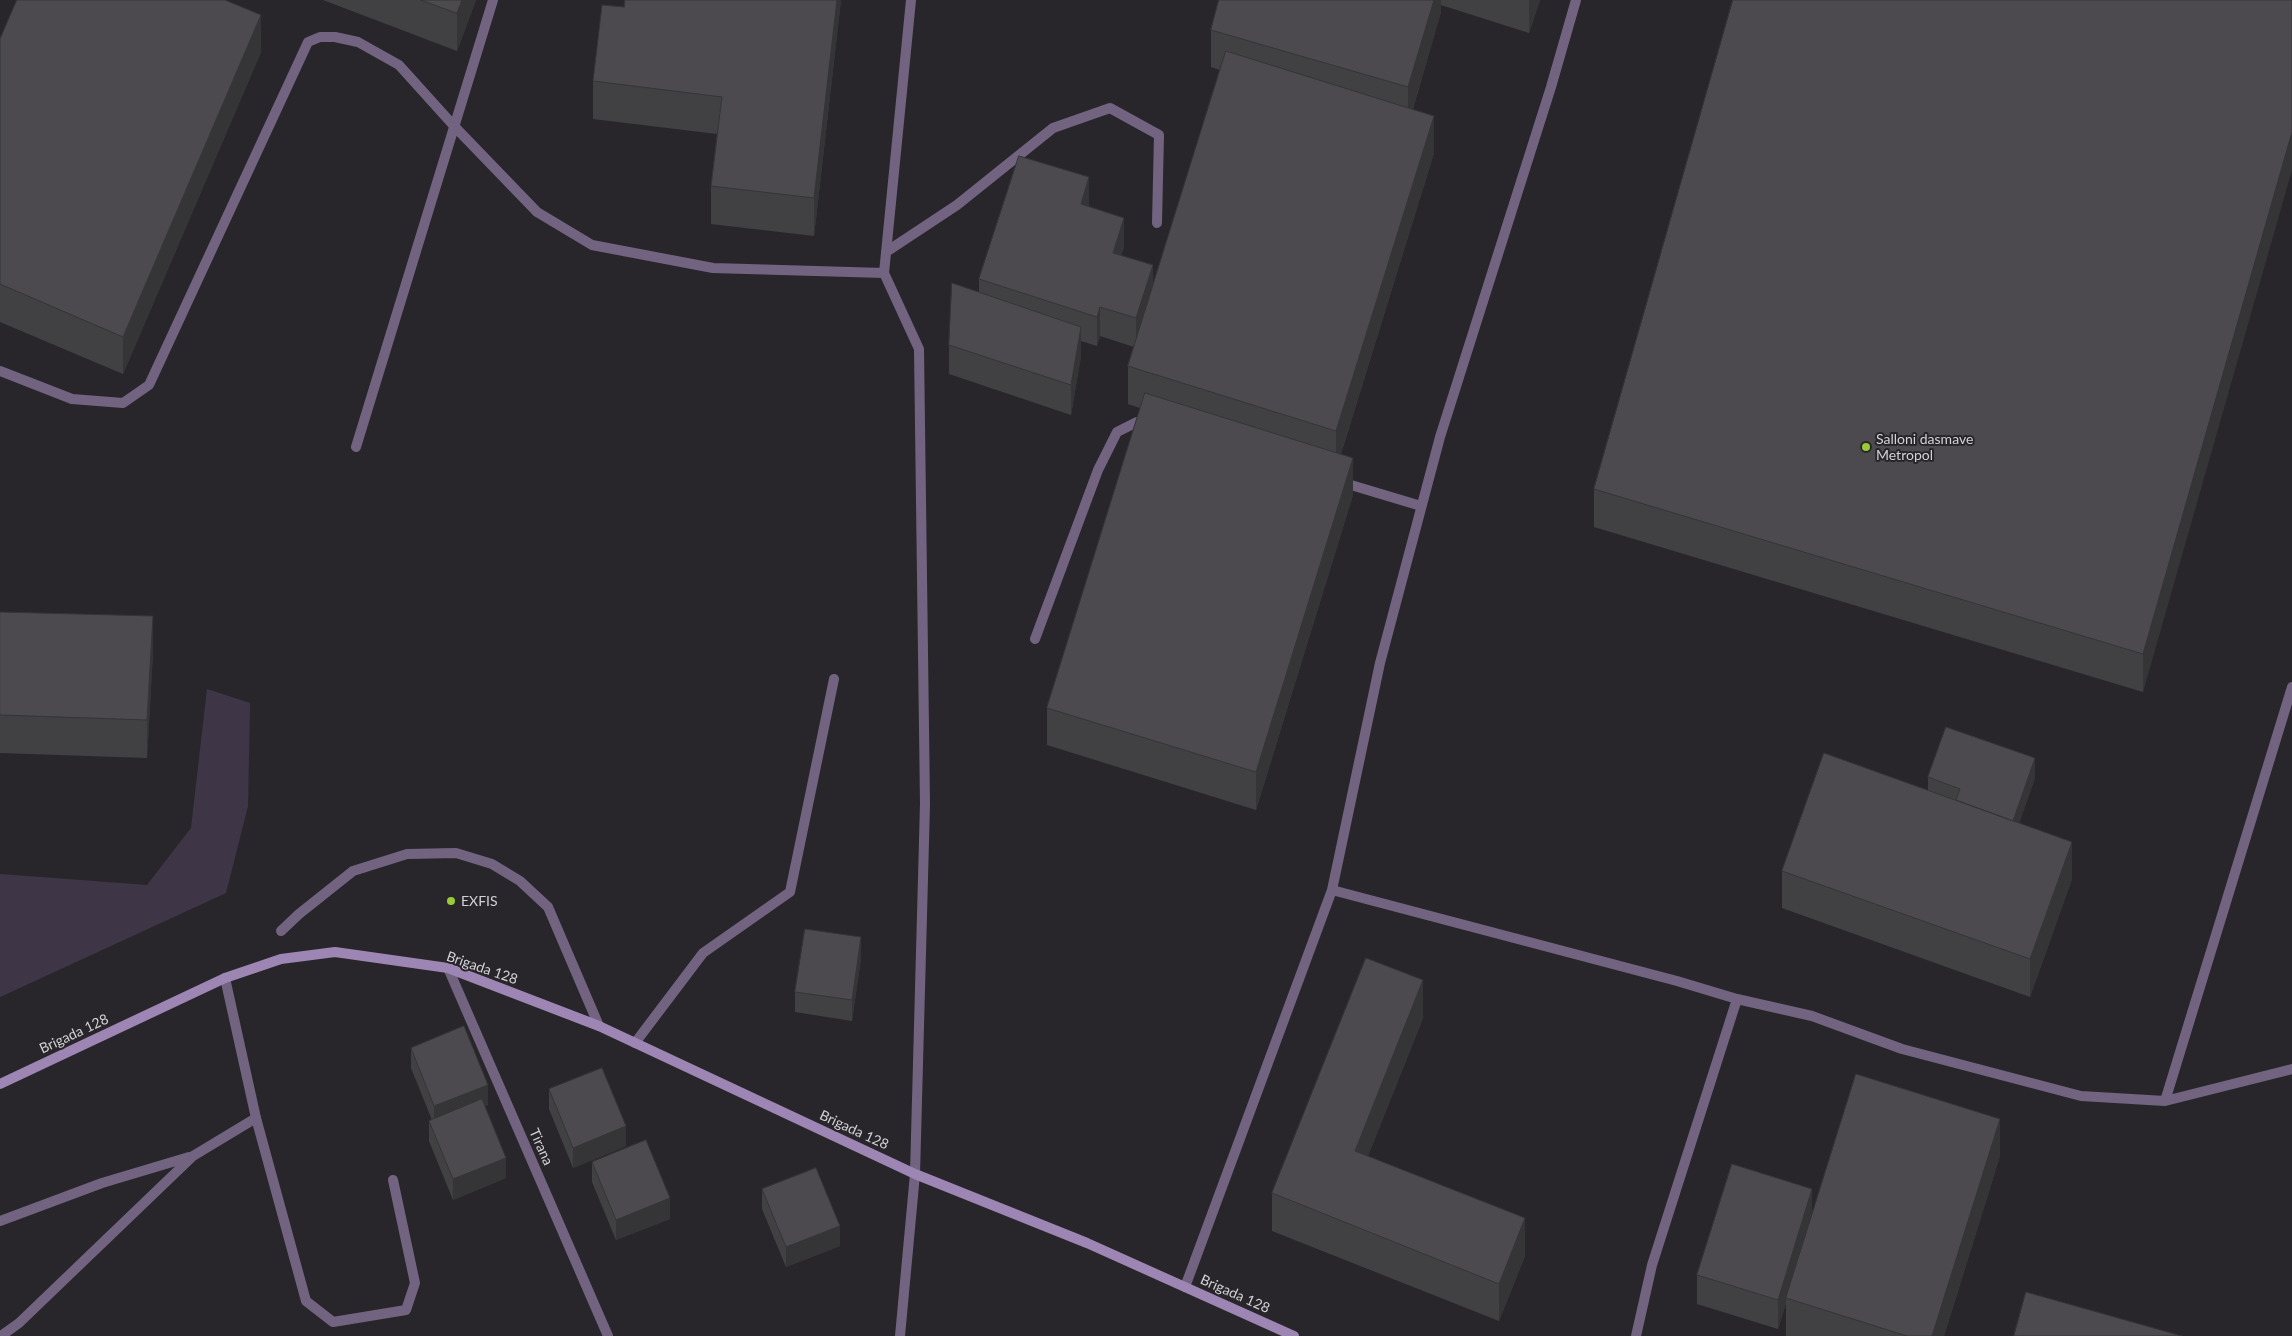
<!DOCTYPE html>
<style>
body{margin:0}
canvas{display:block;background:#28262a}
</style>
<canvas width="2292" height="1336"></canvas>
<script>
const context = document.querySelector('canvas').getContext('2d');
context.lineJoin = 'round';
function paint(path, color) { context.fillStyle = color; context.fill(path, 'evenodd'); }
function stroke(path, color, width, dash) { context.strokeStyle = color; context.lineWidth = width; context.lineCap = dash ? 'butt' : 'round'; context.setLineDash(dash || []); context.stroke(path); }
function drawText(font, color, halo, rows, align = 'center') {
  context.font = font + ' Lato,sans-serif'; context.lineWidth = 4; context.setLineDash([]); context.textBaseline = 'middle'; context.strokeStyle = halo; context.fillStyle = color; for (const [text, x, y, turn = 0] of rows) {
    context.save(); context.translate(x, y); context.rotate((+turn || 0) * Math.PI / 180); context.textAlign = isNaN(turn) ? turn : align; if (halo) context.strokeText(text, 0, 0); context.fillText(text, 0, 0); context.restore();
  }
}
paint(new Path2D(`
 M207,689L250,703L248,806L226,893L0,997V874L147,885L191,828Z`), '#3e3647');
stroke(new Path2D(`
 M911,0L884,273L919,349L925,804L915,1174
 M886,252L957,205L1053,128L1110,108L1159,135L1157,223
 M0,371L72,399L123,403L149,385L308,42L320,37H335L358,42L399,65L454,126L537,212L592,245L713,268L884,273
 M356,447L493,0
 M1341,482L1421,506
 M1035,639L1098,470L1117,432L1137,422L1147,425
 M1332,890L1380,663L1440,437L1551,87L1576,0
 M281,931L299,914L353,871L407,854L456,853L492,864L520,881L548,907L599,1026
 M1737,999L1812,1016L1902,1049L2081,1096L2165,1101L2292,687
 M635,1043L703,953L790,892L834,679
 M2165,1101L2292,1069
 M0,1221L102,1183L189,1157
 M1185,1287L1332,890L1677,981L1737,999L1652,1265L1636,1336
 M1,1336L19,1323L193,1156L256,1118`), '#726481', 10);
stroke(new Path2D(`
 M448,968L608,1336
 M225,978L256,1118L306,1301L333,1322L406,1310L415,1283L393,1180
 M900,1336L915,1174`), '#726481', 10);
stroke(new Path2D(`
 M0,1084L225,978L281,959L335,952L448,968L599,1026L915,1174L1087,1243L1294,1336`), '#9d86b4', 10);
paint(new Path2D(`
 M323,0H476L457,51Z
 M625,0H841L814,236L711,224V186L717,134L593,119V81L624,7Z
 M1219,0H1540L1529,33L1441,5V12L1413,109L1434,153L1341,454L1353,495L1256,810L1047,745V708L1140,408L1128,404V366L1134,347L1100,336L1097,346L1081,341V356L1071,415L949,374V345L979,292V279L1089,206L1124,247L1121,255L1153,285L1220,70L1211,67V30Z
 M2292,0L2143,692L1594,527V489Z
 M0,39L261,52L123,374L0,322Z
 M0,612L153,653L147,758L0,753Z
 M1928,777L2035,778L2019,823L2072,879L2030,997L1782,908V871L1928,790Z
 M861,958L852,1021L795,1012V992Z
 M1423,1018L1368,1156L1525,1256L1499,1321L1272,1231V1193Z
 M411,1048L488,1105L485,1106L506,1178L453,1200L429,1141V1121L432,1120L411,1068Z
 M549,1089L626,1146L573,1168L549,1109Z
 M2000,1156L1944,1336H1786V1303L1778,1329L1697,1304V1275L1812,1216Z
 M592,1162L670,1219L616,1240L592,1182Z
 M762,1189L840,1246L786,1267L762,1209Z`), '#414043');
paint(new Path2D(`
 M462,0H476L457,51V13Z
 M837,0H841L814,236V198Z
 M1434,0H1441V12L1408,125V87Z
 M1529,0H1540L1529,33Z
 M261,15V52L123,374V337Z
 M1434,116V153L1336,469V431Z
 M2292,132V170L2143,692V654Z
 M1089,177V207L1081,204Z
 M1124,218V247L1113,282V253Z
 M1153,265V294L1136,347V318Z
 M1100,307V336L1097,346V317Z
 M1081,327V356L1071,415V385Z
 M1353,458V495L1256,810V772Z
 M153,616V653L147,758V720Z
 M2035,758V778L2008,856V836Z
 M2072,842V879L2030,997V959Z
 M861,937V958L852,1021V1000Z
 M1423,980V1018L1355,1188V1151Z
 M488,1085V1105L434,1126V1106Z
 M2000,1119V1156L1944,1336H1932Z
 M626,1126V1146L573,1168V1148Z
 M506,1158V1178L453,1200V1179Z
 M1812,1189V1218L1786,1298V1303L1778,1329V1300Z
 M670,1198V1219L616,1240V1220Z
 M1525,1218V1256L1499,1321V1284Z
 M840,1226V1246L786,1267V1247Z`), '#353437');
const building = new Path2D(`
 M17,0H225L261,15L123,337L0,284V39Z
 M421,0H462L457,13Z
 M625,0H837L814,198L711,186L722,97L593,81L602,5L624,7Z
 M1219,0H1434L1408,87L1211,30Z
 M1733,0H2292V132L2143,654L1594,489Z
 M1226,51L1434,116L1336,431L1128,366Z
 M1019,156L1089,177L1081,204L1124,218L1113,253L1153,265L1136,318L1100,307L1097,317L979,279Z
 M952,283L1081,327L1071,385L949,345Z
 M1145,393L1353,458L1256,772L1047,708Z
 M0,612L153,616L147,720L0,715Z
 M1946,727L2035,758L2013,821L1956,800L1960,789L1928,777Z
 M1824,753L2072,842L2030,959L1782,871Z
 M805,929L861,937L852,1000L795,992Z
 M1366,958L1423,980L1355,1151L1525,1218L1499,1284L1272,1193Z
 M464,1026L488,1085L434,1106L411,1048Z
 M602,1068L626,1126L573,1148L549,1089Z
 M1856,1074L2000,1119L1932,1336H1907L1786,1298Z
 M482,1099L506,1158L453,1179L429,1121Z
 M646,1140L670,1198L616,1220L592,1162Z
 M1732,1164L1812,1189L1778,1300L1697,1275Z
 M816,1168L840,1226L786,1247L762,1189Z
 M2026,1292L2182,1336H2014Z`);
paint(building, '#4c4a4e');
stroke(building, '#353437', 1);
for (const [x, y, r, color] of [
 [1866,447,5,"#99cb36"],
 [451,901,5,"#99cb36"]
]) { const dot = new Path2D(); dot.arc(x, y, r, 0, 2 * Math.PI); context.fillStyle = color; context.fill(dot); stroke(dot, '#28262a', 2); }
drawText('14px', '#d2d1d4', '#28262a', [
 ["Salloni dasmave",1876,439],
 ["Metropol",1876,455],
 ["EXFIS",461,901]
], 'left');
drawText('14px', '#d2d1d4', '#28262a', [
 ["Brigada 128",482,968,19],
 ["Brigada 128",74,1034,-25],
 ["Brigada 128",854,1130,25],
 ["Tirana",541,1147,66],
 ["Brigada 128",1235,1294,24]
]);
</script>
